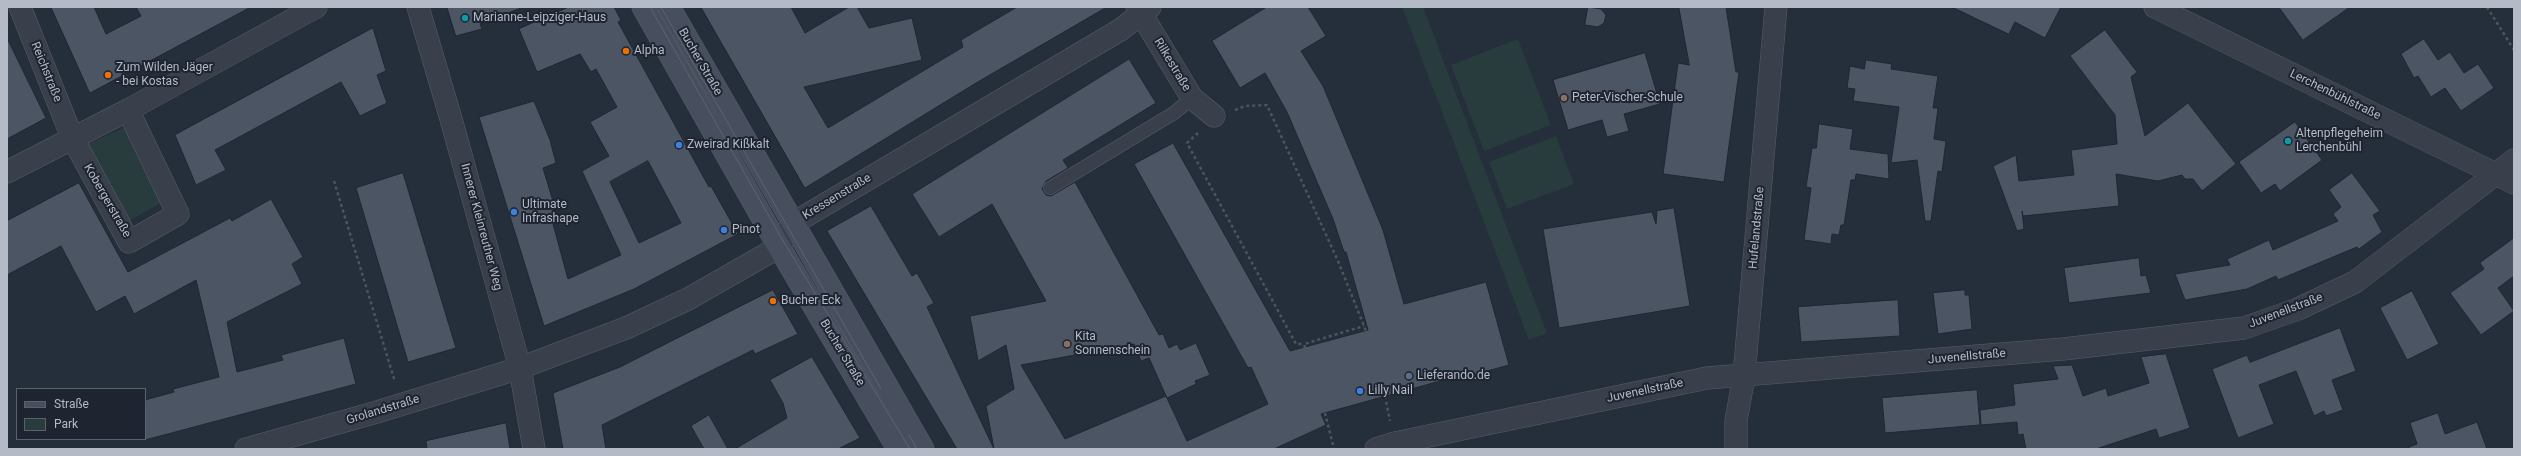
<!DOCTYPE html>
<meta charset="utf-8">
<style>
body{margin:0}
#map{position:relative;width:2521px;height:456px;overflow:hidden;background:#252e3b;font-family:Roboto,sans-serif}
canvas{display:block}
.frame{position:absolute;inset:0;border:8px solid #b4bbc6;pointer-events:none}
.legend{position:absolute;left:16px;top:388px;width:130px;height:52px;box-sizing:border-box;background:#1e2530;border:1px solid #5a616c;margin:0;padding:5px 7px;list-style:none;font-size:12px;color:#b4bbc6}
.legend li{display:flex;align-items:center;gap:8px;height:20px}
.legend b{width:20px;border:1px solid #5a616c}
</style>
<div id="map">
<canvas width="2521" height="456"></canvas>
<div class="frame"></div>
<ul class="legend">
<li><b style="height:5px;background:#474f5e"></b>Straße</li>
<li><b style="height:11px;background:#283b3d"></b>Park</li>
</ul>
</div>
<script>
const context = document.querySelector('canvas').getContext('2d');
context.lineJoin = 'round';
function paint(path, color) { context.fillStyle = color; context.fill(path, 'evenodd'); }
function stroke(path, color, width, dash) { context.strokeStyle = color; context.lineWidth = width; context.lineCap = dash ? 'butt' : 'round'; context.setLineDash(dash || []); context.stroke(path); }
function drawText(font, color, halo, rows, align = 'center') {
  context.font = font + ' Roboto,sans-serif'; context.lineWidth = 4; context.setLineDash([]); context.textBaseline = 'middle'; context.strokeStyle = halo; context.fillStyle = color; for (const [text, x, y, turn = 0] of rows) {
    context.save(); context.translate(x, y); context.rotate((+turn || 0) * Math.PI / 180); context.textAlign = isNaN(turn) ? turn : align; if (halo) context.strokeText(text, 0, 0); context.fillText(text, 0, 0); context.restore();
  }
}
paint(new Path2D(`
 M1402,7H1423L1547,333L1529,340Z
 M1518,39L1551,125L1484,151L1451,65Z
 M127,126L161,203L129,221L86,145Z
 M1556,136L1574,184L1507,209L1489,162Z`), '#283b3d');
const building = new Path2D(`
 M51,7H94L106,34L141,16L136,7H251L90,93Z
 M447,7H521V8L480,24L482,29L456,36Z
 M569,7H614L621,20L618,22L709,187L711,186L738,234L634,289L544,326L479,117L534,101L550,140L556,163L543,168L559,221L553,224L568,279L621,255L582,171L609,156L590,122L617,107L596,69L591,72L580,54L537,72L519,29ZM648,161L681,223L639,243L610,182Z
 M701,7H791L805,33L849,7H857L869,28L912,18L922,60L804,87L828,128L963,47L961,40L1017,7H1107L976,83L805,188Z
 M1267,7H1308L1326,36L1301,51L1323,86L1383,230L1404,304L1486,282L1509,365L1451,381V378L1321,414L1326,425L1274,449H994L986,406L1014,389L1006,345L978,361L970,316L1046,301L992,204L939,237L912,194L1129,59L1156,103L1063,160L1068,168L1046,181L1042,189L1046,195L1051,196L1075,182L1159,335L1163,334L1169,348L1177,344L1180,350L1196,343L1210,375L1195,381L1196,384L1167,398L1149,358L1141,361L1134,344L1021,365L1065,439L1166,396L1187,441L1268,404L1251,367L1248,368L1134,164L1173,143L1290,351L1368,330L1346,252H1344L1333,219L1287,112L1265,73L1240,88L1212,41Z
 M1588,7L1601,9L1606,15L1604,23L1598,27L1585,25Z
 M1679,7H1726L1736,72H1739L1724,182L1663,174L1678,63L1689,65Z
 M1952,7H2061L2045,38L2015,22L2009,34Z
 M2279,7H2350L2303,40Z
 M373,28L386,71L377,75L387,103L360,116L341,82L215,150L226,170L196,185L175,135Z
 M2105,30L2137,72L2131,77L2145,136L2188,103L2236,164L2202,191L2193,179H2185L2182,175L2158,181L2116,174L2119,206L2023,216L2022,211L2024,229L2017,231L1993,166L2016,155L2019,181L2074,175L2071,150L2117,144L2115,115L2070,56Z
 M7,38L46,118L7,139Z
 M2424,39L2438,60L2450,52L2464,73L2478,64L2494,88L2461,111L2445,88L2431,97L2418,76L2414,78L2401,54Z
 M1645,53L1660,104L1624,114L1629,131L1607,137L1602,120L1568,130L1553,80Z
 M1866,60L1892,64L1891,69L1938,76L1933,108H1938L1934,139L1946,141L1942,172L1938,171L1931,221H1925L1917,160L1891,163L1899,107L1853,101L1855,89L1847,88L1850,66L1864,69Z
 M2295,122L2322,160L2280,191L2275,184L2261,193L2239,162Z
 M1819,124L1853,129L1850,149L1888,154L1889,179L1856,174L1855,180H1851L1844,225H1841L1839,235L1832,234L1831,244L1804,240L1811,188L1806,187L1812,148H1816Z
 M403,173L456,348L408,362L356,188Z
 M2352,173L2380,211L2373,215L2382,232L2359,249L2357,247L2278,280L2276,276L2247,289L2185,300L2175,274L2230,265L2227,259L2269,240L2273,250L2338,221L2333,214L2341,207L2329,190Z
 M79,183L128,272L230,218L232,221L271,199L303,257L292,264L302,284L227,322L237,372L283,360L281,355L344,338L356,384L145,440V400L174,392L173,389L219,377L196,280L134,314L125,296L96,312L61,246L7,275V221Z
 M871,206L912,276L917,273L934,303L927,307L994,449H957L827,231Z
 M1674,208L1690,306L1559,328L1543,229L1652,212L1656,224L1657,211Z
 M2514,238V276L2498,288L2514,311L2481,335L2450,293L2484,269L2480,263Z
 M2139,258L2141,276L2146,275L2151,293L2069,303L2064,268Z
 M773,290L798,334L755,354L753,350L602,425L606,449H563L553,393L620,367Z
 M1965,290V295H1969L1972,329L1938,334L1933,293Z
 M2412,291L2439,344L2407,360L2380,308Z
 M1898,300L1900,336L1801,342L1798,307Z
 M2340,328L2356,371L2332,380L2343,410L2326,416L2324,411L2314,416L2296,371L2259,385L2274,424L2238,438L2212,369L2247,355L2250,362Z
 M2166,354L2190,428L2159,438L2156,429L2096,449H2026L2023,434L2018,435L2017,422L1981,425L1980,410L2015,405L2013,384L2058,379L2053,366L2072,365L2083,396L2106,388L2108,396L2149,383L2141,357Z
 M812,357L860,438L838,449H735L787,418L783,403L770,380Z
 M1977,390L1980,425L1885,433L1882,398Z
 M2438,413L2445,434L2477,422L2487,449H2410L2409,447L2417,444L2410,423Z
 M709,415L728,449H704L691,426Z
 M506,423L510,449H427L426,441Z`);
paint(building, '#4b5563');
stroke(building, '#202732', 1);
const lane = new Path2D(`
 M1050,188L1174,113L1192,98`);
const street = new Path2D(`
 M20,7L72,137L129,242L178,214L128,110
 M418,7L451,119L520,368L534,449
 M1137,7L1192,98L1214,116
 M2155,7L2514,183
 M7,172L128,110L316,7
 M246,449L377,412L520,368L626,328L688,299L779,247L792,224L1120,30L1150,7
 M1376,449L1395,443L1707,378L2063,349L2244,328L2298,309L2355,282L2514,160
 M1736,449V421L1744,376L1776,7`);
const secondary = new Path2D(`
 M643,7L779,247L898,449
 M669,7L923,449`);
stroke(lane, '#575e69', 14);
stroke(street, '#575e69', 23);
stroke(secondary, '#575e69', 23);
stroke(new Path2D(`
 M2487,7L2514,50
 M1235,110L1245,106L1267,105L1338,261L1366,331
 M1198,133L1187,143L1296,344H1304
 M334,181L395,382
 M1305,348L1304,344L1364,326
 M1385,396L1390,421
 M1325,413L1334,449`), '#47585b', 2.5, [3, 3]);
stroke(lane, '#39404b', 13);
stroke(street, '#39404b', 22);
stroke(secondary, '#474f5e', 22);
stroke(new Path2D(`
 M650,7L782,239L910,449
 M661,7L881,389
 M909,435L917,449`), '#5b6472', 1);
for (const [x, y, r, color] of [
 [465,18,4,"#0f9aa8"],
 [626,51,4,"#e8710a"],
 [108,75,4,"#e8710a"],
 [1564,98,4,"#8d6e63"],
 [2288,141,4,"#0f9aa8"],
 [679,145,4,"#3f7fe0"],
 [514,212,4,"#3f7fe0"],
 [724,230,4,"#3f7fe0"],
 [773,301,4,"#e8710a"],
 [1067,344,4,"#8d6e63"],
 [1409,376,4,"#5c6f8a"],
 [1360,391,4,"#3f7fe0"]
]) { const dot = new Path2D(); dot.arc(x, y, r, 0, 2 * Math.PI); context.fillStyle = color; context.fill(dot); stroke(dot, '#1e2530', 1.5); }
drawText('12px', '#b4bbc6', '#1e2530', [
 ["Marianne-Leipziger-Haus",473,18],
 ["Alpha",634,51],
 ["Zum Wilden Jäger",116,68],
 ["- bei Kostas",116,82],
 ["Peter-Vischer-Schule",1572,98],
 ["Altenpflegeheim",2296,134],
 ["Lerchenbühl",2296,148],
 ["Zweirad Kißkalt",687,145],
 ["Ultimate",522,205],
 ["Infrashape",522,219],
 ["Pinot",732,230],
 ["Bucher Eck",781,301],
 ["Kita",1075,337],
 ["Sonnenschein",1075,351],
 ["Lieferando.de",1417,376],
 ["Lilly Nail",1368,391]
], 'left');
drawText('12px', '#b4bbc6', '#1e2530', [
 ["Bucher Straße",700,62,60],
 ["Rilkestraße",1172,65,59],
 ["Reichstraße",46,72,68],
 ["Lerchenbühlstraße",2335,95,26],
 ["Kressenstraße",837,197,-31],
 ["Kobergerstraße",107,201,60],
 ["Innerer Kleinreuther Weg",481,227,75],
 ["Hufelandstraße",1757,228,-85],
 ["Juvenellstraße",2286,311,-21],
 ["Bucher Straße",842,353,59],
 ["Juvenellstraße",1967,357,-5],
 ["Juvenellstraße",1645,391,-12],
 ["Grolandstraße",383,410,-17]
]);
</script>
